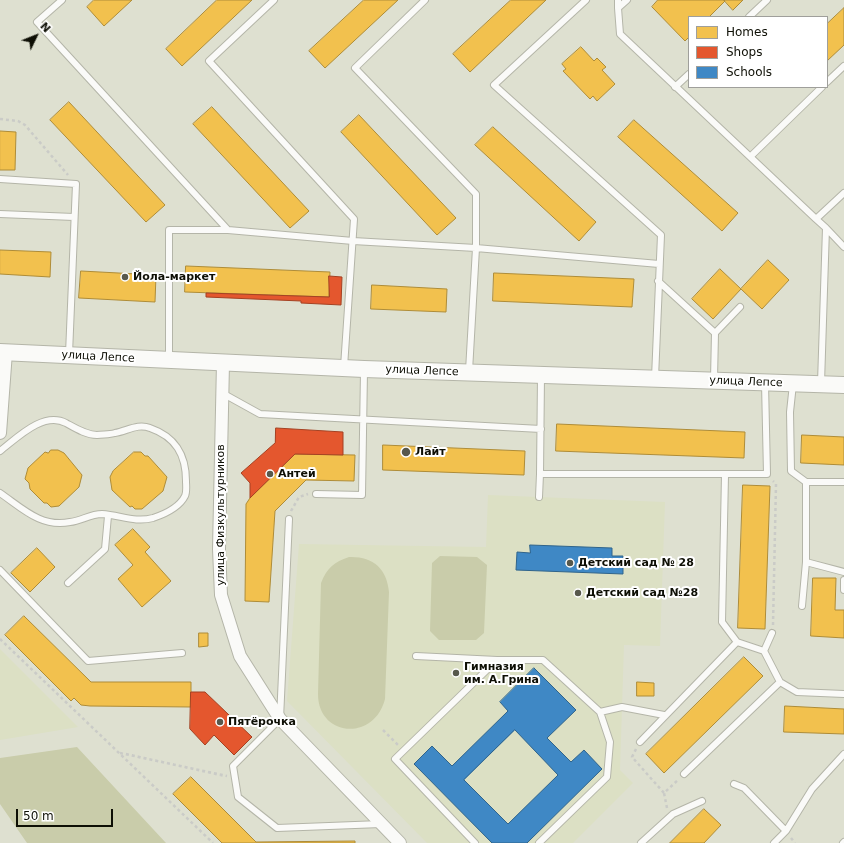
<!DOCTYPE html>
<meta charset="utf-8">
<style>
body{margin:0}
#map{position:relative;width:844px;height:843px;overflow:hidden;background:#dee0d0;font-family:"DejaVu Sans",sans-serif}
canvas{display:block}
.legend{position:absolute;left:688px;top:16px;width:140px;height:72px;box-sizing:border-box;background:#fff;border:1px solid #9f9f9b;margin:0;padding:5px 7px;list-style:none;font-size:12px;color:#0e0f05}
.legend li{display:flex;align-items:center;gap:8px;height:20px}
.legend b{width:20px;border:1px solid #9f9f9b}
.north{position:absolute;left:16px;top:16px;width:40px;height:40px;-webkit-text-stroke:3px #fff;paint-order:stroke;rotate:47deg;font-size:11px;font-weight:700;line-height:16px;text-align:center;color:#0e0f05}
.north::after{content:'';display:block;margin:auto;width:14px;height:18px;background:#0e0f05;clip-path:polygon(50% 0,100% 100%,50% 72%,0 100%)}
.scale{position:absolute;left:16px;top:809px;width:97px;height:18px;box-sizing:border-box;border:2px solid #0e0f05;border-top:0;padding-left:5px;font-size:12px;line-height:14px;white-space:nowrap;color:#0e0f05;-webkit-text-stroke:3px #fff;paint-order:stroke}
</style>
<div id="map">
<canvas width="844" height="843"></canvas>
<ul class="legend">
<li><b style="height:11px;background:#f2c14e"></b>Homes</li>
<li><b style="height:11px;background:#e4572e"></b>Shops</li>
<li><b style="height:11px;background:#3f88c5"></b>Schools</li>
</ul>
<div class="north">N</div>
<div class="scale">50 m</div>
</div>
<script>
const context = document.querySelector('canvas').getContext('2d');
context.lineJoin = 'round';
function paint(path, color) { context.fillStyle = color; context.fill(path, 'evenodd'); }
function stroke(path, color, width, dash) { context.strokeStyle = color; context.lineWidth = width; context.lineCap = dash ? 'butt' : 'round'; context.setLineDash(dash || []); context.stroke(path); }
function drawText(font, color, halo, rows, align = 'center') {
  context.font = font + ' "DejaVu Sans",sans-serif'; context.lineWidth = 4; context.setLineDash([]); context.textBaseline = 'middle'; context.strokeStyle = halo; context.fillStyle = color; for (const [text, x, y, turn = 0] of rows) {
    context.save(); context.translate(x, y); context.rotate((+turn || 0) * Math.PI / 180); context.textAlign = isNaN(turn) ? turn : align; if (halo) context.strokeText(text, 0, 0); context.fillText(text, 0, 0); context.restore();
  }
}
paint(new Path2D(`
 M488,495L665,502L660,646L624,645L620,770L633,783L573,843H427L287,701L299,544L486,547Z
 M0,649L78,727L0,740Z`), '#dce0c4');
paint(new Path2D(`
 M440,556L477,557L487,565L484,633L476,640H439L430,631L432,563Z
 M349,557C372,556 387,568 389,592L385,699C374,742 318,737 318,694L321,583C327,568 334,562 349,557Z
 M77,747L166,843H27L0,804V758Z`), '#c9ccaa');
const homes = new Path2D(`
 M94,0H132L104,26L87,7Z
 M217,0H252L182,66L166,49Z
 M364,0H398L325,68L309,51Z
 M511,0H546L470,72L453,54Z
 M658,0H724L725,1L709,17H689V37L685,41L652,7Z
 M724,0H743L733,10Z
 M844,8V45L827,61V24Z
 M581,47L594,61L597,58L606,67L602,70L615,84L597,101L593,96L590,99L563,71L566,69L562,64Z
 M69,102L165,205L146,222L50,120Z
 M212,107L309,211L290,228L193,124Z
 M359,115L456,218L437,235L341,132Z
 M634,120L738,213L722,231L618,137Z
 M493,127L596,222L579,241L475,145Z
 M0,131L16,132L15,170H0Z
 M0,250L51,252L50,277L0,274Z
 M768,260L789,280L762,309L741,289Z
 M186,266L330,272L329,297L185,292Z
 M720,269L741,289L713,319L692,299Z
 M81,271L156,275L155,302L79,298Z
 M494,273L634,279L632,307L493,301Z
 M372,285L447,289L446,312L371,309Z
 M557,424L745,432L744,458L556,451Z
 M802,435L844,437V465L801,463Z
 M383,445L525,451L524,475L383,470Z
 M51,450H58L64,453L82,475L79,487L59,506L51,507L47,503H44L30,489L29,483L25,479L28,468L45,452L48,453Z
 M134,452H141L145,456H148L167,477L163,491L142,509H135L132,506L130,507L112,490L110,477L113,471Z
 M295,454L355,455L354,481L306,480L275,511L269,602L245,601L246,504L250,498Z
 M743,485L770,486L765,629L738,628Z
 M133,529L150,547L145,552L171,581L142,607L118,579L133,565L115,545Z
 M37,548L55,567L30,592L11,573Z
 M813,578H836L835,610H844V638L811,636Z
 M24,616L91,682H191V707L90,706L81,705L74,698L71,701L5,635Z
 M199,633H208V646L199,647Z
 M744,657L763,676L664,773L646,754Z
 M637,682L654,683V696H637Z
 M785,706L844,709V734L784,732Z
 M191,777L256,842L355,841V843H222L173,794Z
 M704,809L721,825L704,843H670Z`);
paint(homes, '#f2c14e');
stroke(homes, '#ae8c38', 1);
const shops = new Path2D(`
 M329,276L342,277L341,305L301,303V301L206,297V293L329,297Z
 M276,428L343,432V455L295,454L250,498V483L241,473L275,443Z
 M191,692H205L252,737L234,755L214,735L205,745L190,729Z`);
paint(shops, '#e4572e');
stroke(shops, '#a44122', 1);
const schools = new Path2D(`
 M530,545L612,548V556H623V574L516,570L517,552L530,553Z
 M534,668L576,710L547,738L571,762L584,750L602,769L527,843H492L414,764L432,746L452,766L508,711L500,702ZM515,730L558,775L508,824L464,780Z`);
paint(schools, '#3f88c5');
stroke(schools, '#30648b', 1);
const lane = new Path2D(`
 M62,0L37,22L228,230L353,241L476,248L659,264
 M274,0L209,61L354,219L344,367
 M425,0L355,68L476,194V248L469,371
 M586,0L494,85L661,235L655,378
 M618,0V8L627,0
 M618,8L620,34L816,219L844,193
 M749,17L767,0
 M827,82L844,66
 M675,87L689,74
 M751,156L822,87
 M0,179L76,184L69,354
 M0,214L74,217
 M816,219L826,228L821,383
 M826,228L844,247
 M658,281L715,333
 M169,360V230H228
 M541,376L540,474H767L765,383
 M714,379L715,333L740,307
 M793,384L790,412L791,471L806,482H844
 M222,393L260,414L541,429
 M0,451C17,438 43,411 66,423C75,428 86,435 97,435C103,434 109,435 115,433C127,431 138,423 150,428C176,437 186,455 186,481C186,485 187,492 185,496C179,508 165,514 153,518C135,523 120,515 102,514C90,514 81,521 70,522C41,528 22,508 0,493
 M316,494L362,495L364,371
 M539,497L540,474
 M289,519L280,719L233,766L238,797L277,828L381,824
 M806,562L844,572
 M0,570L88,661L182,653
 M844,580V590
 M68,583L105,549L108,516
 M802,606L806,562V482
 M737,642L764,651L780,682
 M764,651L772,633
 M416,656L497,660
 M600,712L622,707L664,715
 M640,742L737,642L722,622L725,475
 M684,774L780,682L797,692L844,694
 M734,784L744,788L786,831L774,843
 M786,831L812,789L844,754
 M475,843L395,759L497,660H543L600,712L610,742L607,777L539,843
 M641,843L673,814L702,801
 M843,843L844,842`);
const street = new Path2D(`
 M223,363L219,549L221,595L240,656L280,719L400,843
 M0,433L6,352`);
const secondary = new Path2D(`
 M0,352L364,369L844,385`);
stroke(lane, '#b4b5a8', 8);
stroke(street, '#b4b5a8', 14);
stroke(secondary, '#b4b5a8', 18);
stroke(new Path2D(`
 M0,119L18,121L25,125L68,175
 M291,511L299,497L308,494
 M773,625L776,484L773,481
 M0,639L213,843
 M383,730L398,745
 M636,749L632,757L664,793
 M120,753L227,776
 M126,754L225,776
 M667,808L664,793L678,780
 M791,838L795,843`), '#cacbc7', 2.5, [3, 3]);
stroke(lane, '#fafaf8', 6);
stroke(street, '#fafaf8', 12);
stroke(secondary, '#fafaf8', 16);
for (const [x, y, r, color] of [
 [125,277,4,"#57584c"],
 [406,452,5,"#57584c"],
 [270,474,4,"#57584c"],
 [570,563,4,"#57584c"],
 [578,593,4,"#57584c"],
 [456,673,4,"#57584c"],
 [220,722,4,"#57584c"]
]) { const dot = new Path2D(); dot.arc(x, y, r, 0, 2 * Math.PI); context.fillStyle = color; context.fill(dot); stroke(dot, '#fff', 1.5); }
drawText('bold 11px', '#0e0f05', '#fff', [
 ["Йола-маркет",133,277],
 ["Лайт",415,452],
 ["Антей",278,474],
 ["Детский сад № 28",578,563],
 ["Детский сад №28",586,593],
 ["Гимназия",464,667],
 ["им. А.Грина",464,680],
 ["Пятёрочка",228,722]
], 'left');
drawText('11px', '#0e0f05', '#fff', [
 ["улица Лепсе",98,357,3],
 ["улица Лепсе",422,371,2],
 ["улица Лепсе",746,382,2],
 ["улица Физкультурников",221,515,-90]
]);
</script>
